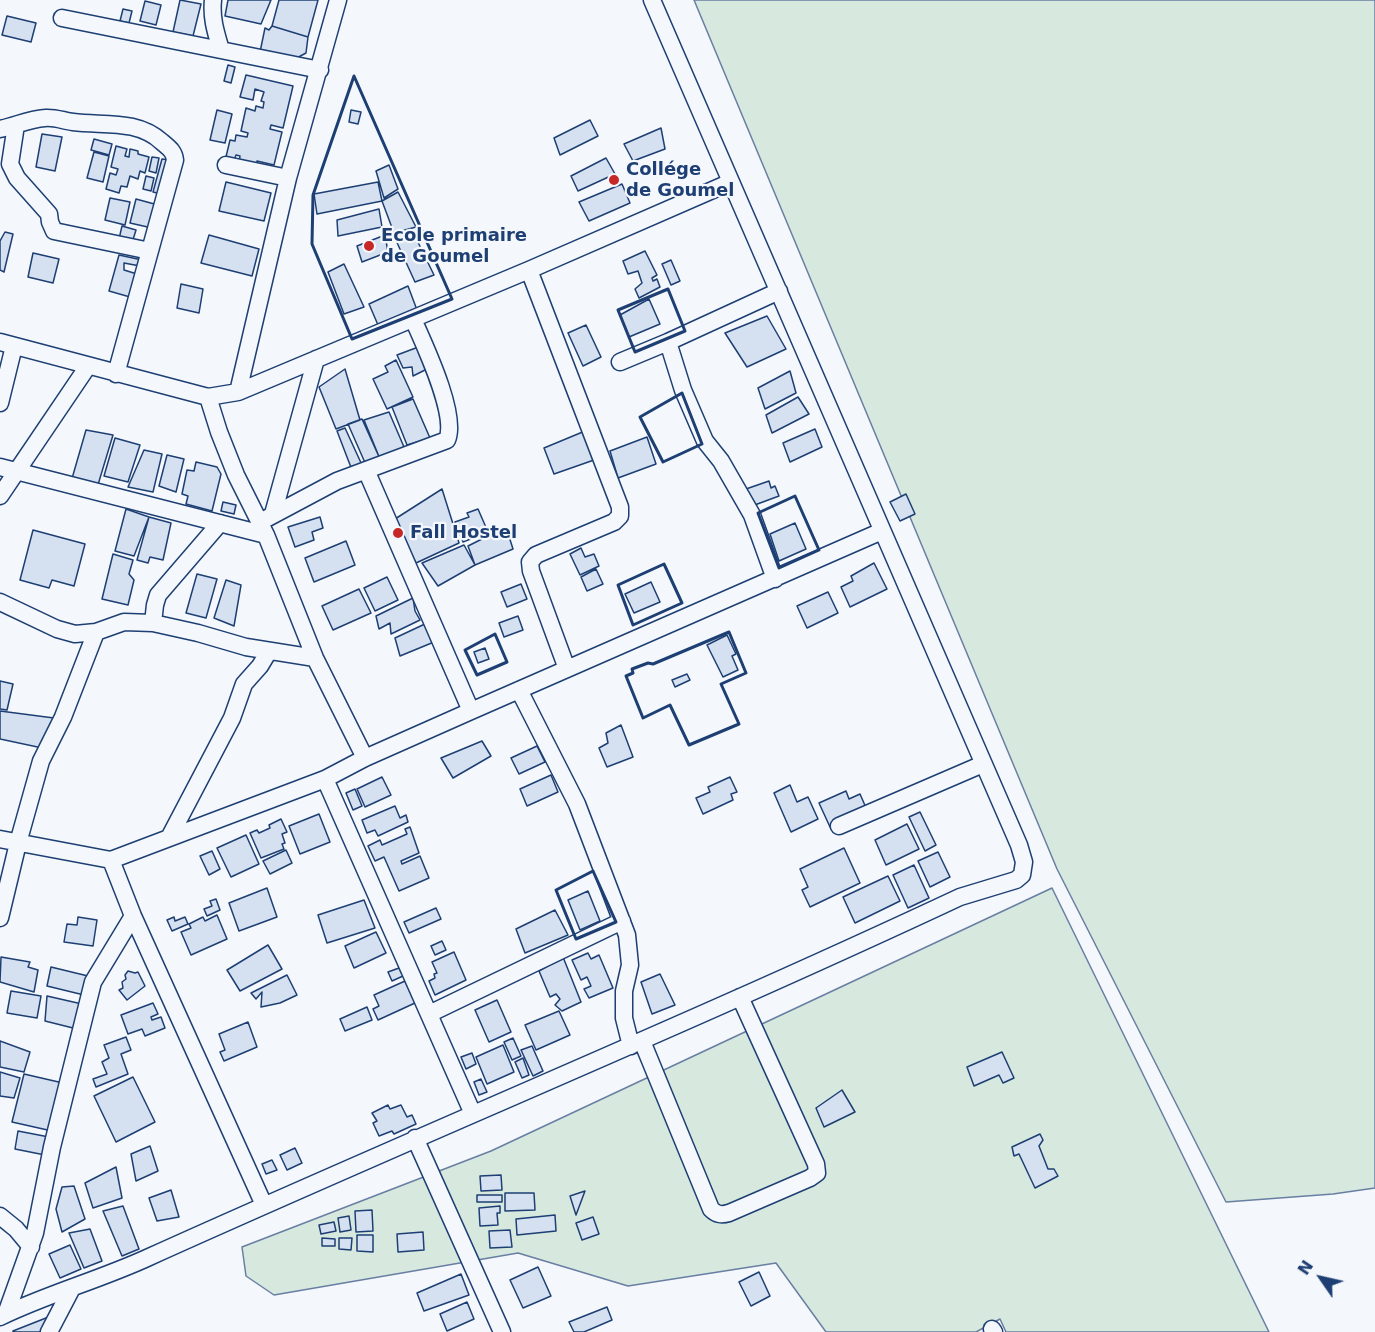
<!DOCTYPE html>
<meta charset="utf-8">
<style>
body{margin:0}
#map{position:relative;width:1375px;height:1332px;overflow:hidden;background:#f4f7fb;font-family:"DejaVu Sans",sans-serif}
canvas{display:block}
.north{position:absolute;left:1291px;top:1248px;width:60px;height:60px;-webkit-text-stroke:4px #f4f7fb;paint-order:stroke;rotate:304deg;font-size:16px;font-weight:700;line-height:24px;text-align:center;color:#1d3f73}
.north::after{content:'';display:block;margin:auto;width:21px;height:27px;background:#1d3f73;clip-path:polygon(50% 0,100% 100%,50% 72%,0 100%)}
</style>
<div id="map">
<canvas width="1375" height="1332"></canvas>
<div class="north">N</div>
</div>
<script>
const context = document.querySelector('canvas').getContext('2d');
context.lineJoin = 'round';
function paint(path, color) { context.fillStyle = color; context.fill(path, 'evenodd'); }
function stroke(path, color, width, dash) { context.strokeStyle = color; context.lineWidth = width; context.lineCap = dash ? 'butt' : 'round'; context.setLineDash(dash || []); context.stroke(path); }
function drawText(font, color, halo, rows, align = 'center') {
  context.font = font + ' "DejaVu Sans",sans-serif'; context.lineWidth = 4.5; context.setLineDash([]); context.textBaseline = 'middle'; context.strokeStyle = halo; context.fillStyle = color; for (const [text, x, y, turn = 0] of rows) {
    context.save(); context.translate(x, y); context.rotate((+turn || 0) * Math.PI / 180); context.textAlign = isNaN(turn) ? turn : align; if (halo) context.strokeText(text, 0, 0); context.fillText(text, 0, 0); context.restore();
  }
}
const green = new Path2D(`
 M694,0H1375V1188L1333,1194L1226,1202L1057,869Z
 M1052,888L1269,1332H1006L1000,1319L976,1332H826L776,1263L628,1286L518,1253L274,1295L246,1276L242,1247L491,1151Z`);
paint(green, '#d7e8df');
stroke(green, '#687fa3', 1.5);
const building = new Path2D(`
 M180,0L201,4L193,36L173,32Z
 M228,0H271L261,24L225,16Z
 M279,0H318L308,37L272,26Z
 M145,1L161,5L156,25L140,21Z
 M123,9L132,11L129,23L120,21Z
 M7,16L36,23L31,42L2,35Z
 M272,26L308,37L306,53L293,60L260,52L265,28L269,30Z
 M228,65L235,67L231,83L224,81Z
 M246,75L293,86L283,128L271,125L270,129L282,132L274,165L257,161L256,168L239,163L240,156L236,155L233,163L225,161L230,140L235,141L236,135L247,137L248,133L241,131L246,108L255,111L256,106L263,108L264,102L261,101L264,92L255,89L253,100L240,97Z
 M217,110L232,114L225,143L210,140Z
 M351,110L361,112L358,124L349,122Z
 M590,120L598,136L560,155L554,138Z
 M661,128L665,149L633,161L624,144Z
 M42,134L62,137L55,171L36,167Z
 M94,139L112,144L109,155L91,150Z
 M116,146L127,149L125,156L129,157L130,149L138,151V154L149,157L145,173L140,171L138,179L130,176L127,187L121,186L119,193L106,189L110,173L116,175L118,169L111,167Z
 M94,152L109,156L103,182L87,178Z
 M152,157L159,158L156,173L149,171Z
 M606,158L615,174L578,191L571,176Z
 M162,159L169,160L161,194L153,192Z
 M389,165L398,189L384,198L376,171Z
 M146,176L154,178L151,191L143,189Z
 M226,182L271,193L264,221L219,211Z
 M378,182L382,201L317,214L314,194Z
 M622,184L630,203L589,221L579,202Z
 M398,192L416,227L394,233L382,201Z
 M110,198L130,202L125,225L105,220Z
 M136,199L158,205L152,228L130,223Z
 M379,209L382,227L338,236L337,220Z
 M122,226L136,230L132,243L119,239Z
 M412,230L434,275L415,282L394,236Z
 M5,232L13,234L4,272L0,270V241Z
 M209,235L259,249L252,276L201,263Z
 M385,235L388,252L362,262L357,246Z
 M645,251L657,275L652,278L653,281L657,279L660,287L639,298L635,289L642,283L638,271L628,274L623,261Z
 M33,253L59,259L53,283L28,277Z
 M119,255L142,260L140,266L124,263V270L137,274L130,297L109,291Z
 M671,260L680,281L671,285L662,264Z
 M344,264L364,307L344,314L328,272Z
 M181,284L203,289L199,313L177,308Z
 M408,286L417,310L378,325L369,304Z
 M649,299L660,324L629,337L620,315Z
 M767,316L786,349L747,367L725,333Z
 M586,325L601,357L583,366L568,333Z
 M421,346L429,368L413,376L412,367L403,368L397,355Z
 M396,360L413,397L387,409L373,379L388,372L385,366Z
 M345,369L360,420L336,429L319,387Z
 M790,371L796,393L765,409L758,388Z
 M798,397L809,414L772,433L766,415Z
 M413,399L430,438L407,445L392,407Z
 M389,412L404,447L380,459L364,420Z
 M362,419L380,459L366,465L348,424Z
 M345,428L362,465L352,470L337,431Z
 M815,429L822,447L790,462L783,443Z
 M86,430L113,435L97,488L71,482Z
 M585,431L594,460L554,474L544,448Z
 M647,437L656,464L618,478L610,451Z
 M115,438L140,445L128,482L104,476Z
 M144,450L162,454L153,492L128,487Z
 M167,455L184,459L176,492L159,486Z
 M196,462L217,467L221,474L212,511L186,504L188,496L182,494L187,470L194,471Z
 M769,481L771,488L775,486L779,496L752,506L746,489Z
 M442,489L459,543L416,563L395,519Z
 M906,494L915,514L900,521L890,502Z
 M223,502L236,505L234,514L221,511Z
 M126,509L149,517L134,556L115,551Z
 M478,509L488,532L463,542L455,522L469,517L467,513Z
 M149,517L171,523L163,560L150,557L148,563L137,560Z
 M320,517L323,528L312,532L314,540L295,547L288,527Z
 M795,523L806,549L779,561L770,534Z
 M506,527L513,549L475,565L468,546Z
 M33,530L85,544L74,586L52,580L49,588L20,580Z
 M346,541L355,565L314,582L305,558Z
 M464,545L475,565L438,586L422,563Z
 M581,548L585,557L594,554L599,566L580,575L570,554Z
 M113,554L133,560L129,574L134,580L128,605L102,599Z
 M874,563L887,589L850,607L841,587L853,581L851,576Z
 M596,569L603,584L587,591L581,577Z
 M197,574L217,579L206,618L186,613Z
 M387,577L398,600L375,611L364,588Z
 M226,580L241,585L234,626L214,618Z
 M651,582L660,602L634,613L625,594Z
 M521,584L527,599L507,607L501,592Z
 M359,589L371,613L333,630L322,606Z
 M828,592L838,613L807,628L797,606Z
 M413,598L415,611L420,620L391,634L390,623L379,629L376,616Z
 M518,616L523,630L504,637L499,623Z
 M427,623L434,642L400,656L395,638Z
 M727,635L736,654L732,656L738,670L723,677L707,645Z
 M485,648L489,659L478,663L474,652Z
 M687,674L690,680L675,687L672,680Z
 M0,681L13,684L7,710L0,709Z
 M0,711L54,718L47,749L0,739Z
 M621,725L633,757L607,767L599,748L608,743L606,733Z
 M482,741L491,756L453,778L441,758Z
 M537,746L545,762L519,774L511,758Z
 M551,775L558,792L527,806L520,789Z
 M382,777L391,795L365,807L357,789Z
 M730,777L737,792L731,794L733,800L703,814L696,798L710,792L708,787Z
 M790,785L797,802L808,797L818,819L791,832L774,793Z
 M355,789L362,806L353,810L346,793Z
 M846,791L849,799L860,794L867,810L830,827L819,803Z
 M395,806L400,818L406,815L408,822L378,836L375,830L367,833L362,820Z
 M920,812L936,845L925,851L909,817Z
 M319,814L330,842L300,854L289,826Z
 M281,819L287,832L282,834L285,843L282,844L284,849L261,858L250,833L257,830L259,833L270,828L269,825Z
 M907,824L919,849L886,865L875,840Z
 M410,827L419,853L401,861L402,864L420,856L429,878L399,891L384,857L375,861L368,846L380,840L382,845L407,834L405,829Z
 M246,835L259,864L231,877L217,848Z
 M844,848L860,883L810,907L802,890L808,887L800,869Z
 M286,850L292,863L270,874L263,861Z
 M212,851L220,869L209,875L200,856Z
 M938,852L950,877L930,887L918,861Z
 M914,865L929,898L908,908L893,875Z
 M888,876L900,901L855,923L843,897Z
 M267,888L277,917L239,931L229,903Z
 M588,891L600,921L580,930L568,900Z
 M216,899L220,910L207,916L204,909L212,906L210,901Z
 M364,900L375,928L327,943L318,915Z
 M436,908L441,919L409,933L404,922Z
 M555,910L568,935L525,953L516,929Z
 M217,915L227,939L191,955L181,932L191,928L189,924L203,917L205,921Z
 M78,917L97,920L93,946L64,942L67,924L77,925Z
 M174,917L175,921L185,917L188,924L172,931L167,920Z
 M376,932L386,953L354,968L345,946Z
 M442,941L446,950L435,955L431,946Z
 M268,945L282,969L240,991L227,970Z
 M454,952L466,980L435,995L429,981L435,978L434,974L437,973L432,962Z
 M588,953L591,959L599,955L613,988L589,998L584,989L591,986L587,977L581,980L572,960Z
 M1,957L30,962L28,967L38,970L34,992L0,982Z
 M563,957L581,1002L562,1011L555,1005L560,999L556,994L550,997L539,971Z
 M51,967L88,976L84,995L47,986Z
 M399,968L403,976L392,981L388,972Z
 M128,971L135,973L138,972L145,986L127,1000L119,990L123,988L122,982L126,979L125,975Z
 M660,974L675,1005L652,1014L641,982Z
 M287,975L297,995L280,1003L261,1007L262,992L256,999L251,993Z
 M405,981L415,1003L378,1020L373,1009L379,1006L374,995Z
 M11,991L41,996L37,1018L7,1013Z
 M47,996L82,1004L77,1029L45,1021Z
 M497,1000L511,1032L489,1042L475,1010Z
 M153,1003L158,1014L151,1017L152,1020L161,1017L165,1028L145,1036L142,1029L128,1034L121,1015Z
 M367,1007L372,1020L345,1031L340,1019Z
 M559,1011L570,1035L536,1050L525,1025Z
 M248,1022L257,1047L224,1061L220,1052L225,1050L219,1034Z
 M126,1037L131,1050L121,1054L128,1074L96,1087L93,1079L107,1074L102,1062L109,1058L104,1045Z
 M513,1038L521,1056L512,1060L504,1042Z
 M0,1041L30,1052L24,1072L0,1067Z
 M503,1045L514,1072L487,1084L476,1057Z
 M532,1046L543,1071L533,1076L521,1050Z
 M1002,1052L1014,1078L1003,1083L999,1075L974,1086L967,1067Z
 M472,1053L476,1064L466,1069L461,1057Z
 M523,1058L529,1075L522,1078L515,1062Z
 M0,1072L20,1078L14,1098L0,1096Z
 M24,1074L63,1083L52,1131L12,1122Z
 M133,1077L155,1122L116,1142L94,1096Z
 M481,1079L487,1092L479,1095L474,1082Z
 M842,1090L855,1112L824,1127L816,1108Z
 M388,1105L390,1109L401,1105L407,1117L412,1115L416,1124L394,1134L392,1131L379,1136L373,1123L377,1121L372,1113Z
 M18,1131L49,1137L45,1155L15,1149Z
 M1040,1134L1043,1140L1039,1146L1048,1169H1054L1058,1176L1035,1188L1019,1154L1014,1156L1012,1147Z
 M150,1146L158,1171L136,1181L131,1154Z
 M295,1148L302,1163L287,1170L280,1155Z
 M272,1160L277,1170L266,1174L262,1164Z
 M116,1167L122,1198L93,1208L85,1183Z
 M501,1175L502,1190L481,1191L480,1176Z
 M74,1186L85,1219L62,1232L56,1209L62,1187Z
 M171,1190L179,1217L157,1221L149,1198Z
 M585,1191L576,1215L570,1196Z
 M505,1193H534L535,1210L505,1211Z
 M477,1195H502V1202H477Z
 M123,1206L139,1249L122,1256L103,1211Z
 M500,1206V1213H497L498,1225L480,1226L479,1208Z
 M372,1210L373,1231L356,1232L355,1211Z
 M555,1215L556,1231L517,1235L516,1219Z
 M349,1216L351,1230L340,1232L338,1218Z
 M593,1217L599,1234L582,1240L576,1223Z
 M334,1222L336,1231L321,1234L319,1225Z
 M90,1229L102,1261L84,1268L69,1233Z
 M510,1230L512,1247L490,1248L489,1231Z
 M423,1232L424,1250L398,1252L397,1234Z
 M357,1235H373V1252L357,1251Z
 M322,1238L335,1239V1246H322Z
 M339,1238H352L351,1250L339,1249Z
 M70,1245L81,1269L60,1278L49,1254Z
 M538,1267L551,1296L523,1308L510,1280Z
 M759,1272L770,1296L751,1306L739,1282Z
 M461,1274L469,1295L424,1311L417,1293Z
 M467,1302L474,1319L447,1331L440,1314Z
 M607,1307L612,1320L584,1332H574L569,1322Z
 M51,1316L43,1332H13V1331Z`);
paint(building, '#d5e0f0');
stroke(building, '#1d3f73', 1.5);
const minor = new Path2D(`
 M213,0C211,18 216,33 221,50
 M62,18L320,70
 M16,125L10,164L17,178L49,214L50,222L54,231L150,251
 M0,129C15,126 29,119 45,118C55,117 64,121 73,122C104,126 137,119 162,142C169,148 174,151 175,160L116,374
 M226,165L288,178
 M529,270L620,507V516L614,522L536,555L530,562L531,571L567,669
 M0,342L208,397L238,392L529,270L731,182
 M668,342L683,390L705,441L721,461L752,515L775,579
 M620,362L668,342L779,291
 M238,392L288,178L338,0
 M208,397L219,432L236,475L266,535L315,658L365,758
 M0,403L14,346
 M0,467L266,535
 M366,470L471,711
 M0,496L88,366
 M273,514L316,359
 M260,522L337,481L447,440C458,415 424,344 413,319
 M0,602L57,629L75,634L96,632L124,622L153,623L198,633L246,647L315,658
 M153,623L155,605L158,595L220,523
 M519,690L577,804L627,935L630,965L624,991V1018L631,1046
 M325,779L473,1114
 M839,826L983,764
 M169,838L232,718L244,684L260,666L269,651
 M0,839L111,860L325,779L365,758L471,711L882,531
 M111,860L133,916L264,1205
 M0,918L18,843L41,761L63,717L96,632
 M429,1014L622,921
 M642,1041L711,1209C717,1215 722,1215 729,1213L810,1178L817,1173L816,1164L740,997
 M415,1138L502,1332
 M0,1216L16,1229L31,1247
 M6,1314L35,1233L52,1147L93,982L133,916
 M0,1317C47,1294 99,1280 147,1258C417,1136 691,1023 960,897L1016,880L1022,875L1024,862L1019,845L652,0
 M992,1329L994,1332
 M49,1332L72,1288`);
stroke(minor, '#1d3f73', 19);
stroke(minor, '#f4f7fb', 16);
stroke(new Path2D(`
 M354,76L452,299L352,339L312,244L313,195Z
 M668,289L685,331L635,352L618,310Z
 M682,393L702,444L663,462L640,417Z
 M795,496L819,550L779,568L758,513Z
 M664,564L682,603L633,625L618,585Z
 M729,632L746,673L721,684L739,724L689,745L670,705L643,718L626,676L633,673L632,669L648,663L653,664Z
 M495,634L507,662L477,675L465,650Z
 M593,871L616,922L576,939L556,890Z`), '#1d3f73', 3);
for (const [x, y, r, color] of [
 [614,180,6,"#c62828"],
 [369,246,6,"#c62828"],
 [398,533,6,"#c62828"]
]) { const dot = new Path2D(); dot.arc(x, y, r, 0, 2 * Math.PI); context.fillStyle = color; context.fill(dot); stroke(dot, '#f4f7fb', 2); }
drawText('bold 18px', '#1d3f73', '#f4f7fb', [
 ["Collége",626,170],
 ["de Goumel",626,191],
 ["Ecole primaire",381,236],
 ["de Goumel",381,257],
 ["Fall Hostel",410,533]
], 'left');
</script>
